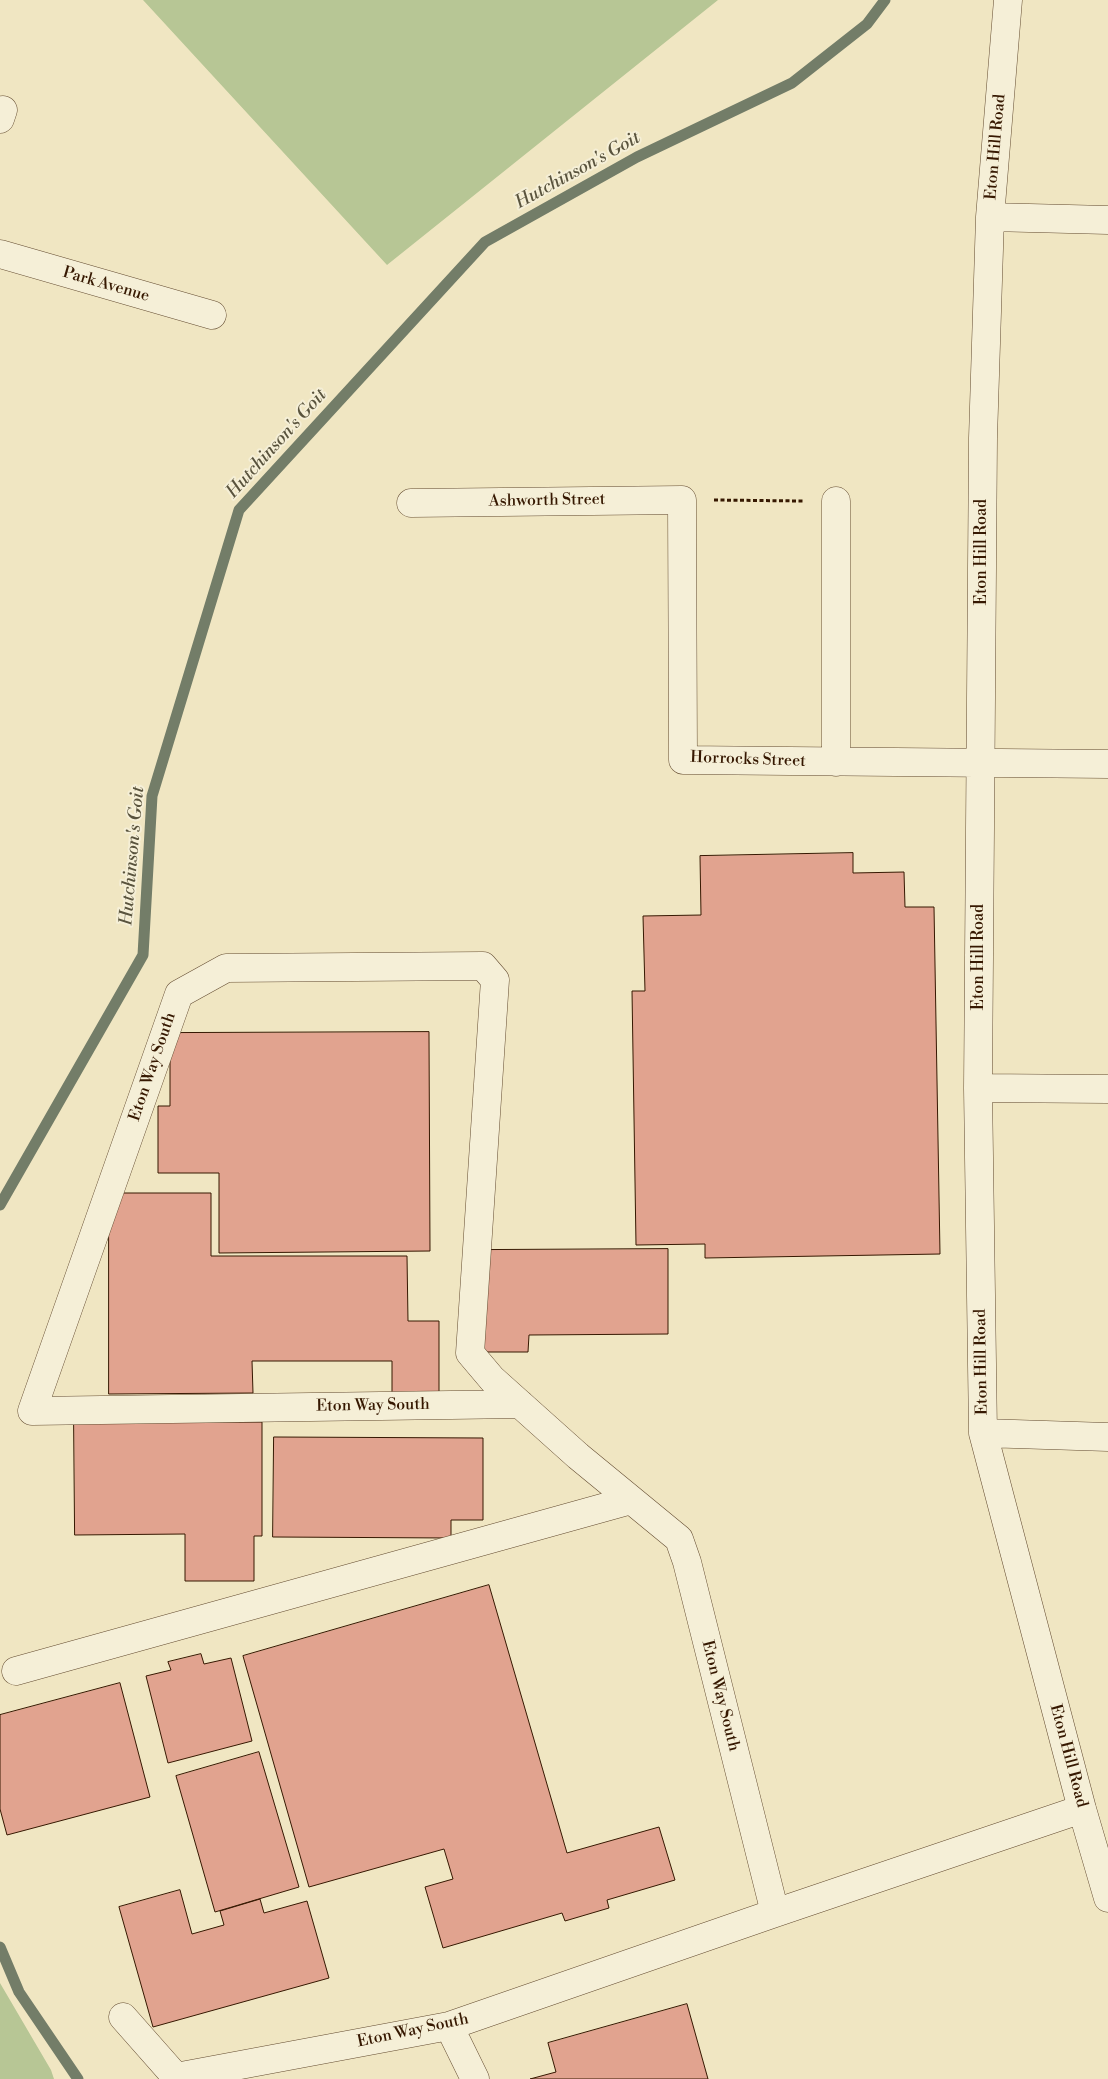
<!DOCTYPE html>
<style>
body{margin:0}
canvas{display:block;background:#f0e6c2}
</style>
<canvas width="1108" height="2079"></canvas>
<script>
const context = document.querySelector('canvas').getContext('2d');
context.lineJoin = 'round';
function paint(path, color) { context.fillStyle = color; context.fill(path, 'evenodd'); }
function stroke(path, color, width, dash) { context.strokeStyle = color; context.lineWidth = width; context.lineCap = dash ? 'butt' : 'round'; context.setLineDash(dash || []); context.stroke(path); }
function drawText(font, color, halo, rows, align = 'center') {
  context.font = font + ' "Libre Bodoni",serif'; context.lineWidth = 4; context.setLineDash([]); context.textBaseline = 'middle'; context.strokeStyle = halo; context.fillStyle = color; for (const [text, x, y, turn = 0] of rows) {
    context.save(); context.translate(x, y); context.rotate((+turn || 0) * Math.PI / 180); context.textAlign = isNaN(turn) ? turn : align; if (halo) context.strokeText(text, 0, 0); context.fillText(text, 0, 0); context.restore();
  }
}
paint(new Path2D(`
 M143,0H718L387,265Z
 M0,1983L51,2070L54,2079H0Z`), '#b7c695');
stroke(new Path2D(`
 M0,1205L143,955L152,796L239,510L485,242L637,157L792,83L867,24L885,0
 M0,1947L19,1992L78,2079`), '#737d68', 11);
const building = new Path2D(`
 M853,853V873L904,872L905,907H934L940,1254L705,1258V1244L636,1245L632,991H645L643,916L701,915L700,856Z
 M429,1032L430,1251L219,1253V1173H158V1106H170V1033Z
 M109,1193H211V1256H407L408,1321H439V1393H392V1361H252L253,1393L109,1394Z
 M668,1249V1334L529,1335L528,1352H482L481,1250Z
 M74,1422H262V1536H254V1581H185V1534L75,1535Z
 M274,1437L483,1438V1520H451V1538L273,1537Z
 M489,1585L567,1853L659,1827L675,1880L607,1900L609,1908L565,1921L562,1913L443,1948L425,1887L453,1879L444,1849L309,1887L243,1656Z
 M201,1654L204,1664L231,1658L252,1741L168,1763L146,1676L171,1670L168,1662Z
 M120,1683L150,1797L7,1835L0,1809V1715Z
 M259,1752L299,1887L215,1912L176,1776Z
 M180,1890L192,1934L224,1925L220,1911L260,1899L264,1913L307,1901L329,1978L153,2027L119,1907Z
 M687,2004L708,2079H530L556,2072L548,2043Z`);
paint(building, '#e1a38f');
stroke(building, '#361801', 1);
const minor = new Path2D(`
 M1008,0L990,217L983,438L978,1088L983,1433L1082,1809L1108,1898
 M0,119L3,110
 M990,217L1108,220
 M0,254L212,315
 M836,501V762
 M411,503L682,500L683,760L1108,764
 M978,1088L1108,1089
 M520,1404L32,1411L179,994L226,968L483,966L495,980L470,1353L492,1379L578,1456L679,1539L687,1562L775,1913
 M983,1433L1108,1437
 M16,1671L631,1500
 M123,2017L176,2077L449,2026L775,1913L1082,1809
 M449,2026L475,2079`);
stroke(minor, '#644c31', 29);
stroke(new Path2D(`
 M714,500L803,501`), '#361801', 3, [4, 2.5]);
stroke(minor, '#f5efd7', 28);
drawText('16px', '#361801', '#f5efd7', [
 ["Eton Hill Road",996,147,-85],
 ["Park Avenue",106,285,16],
 ["Ashworth Street",547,501,-1],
 ["Eton Hill Road",982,552,-90],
 ["Horrocks Street",748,760,2],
 ["Eton Hill Road",979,957,-90],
 ["Eton Way South",153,1067,-71],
 ["Eton Hill Road",982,1362,-91],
 ["Eton Way South",373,1406,-1],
 ["Eton Way South",720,1696,76],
 ["Eton Hill Road",1068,1756,75],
 ["Eton Way South",413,2031,-12]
]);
drawText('italic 18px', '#59533d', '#f5efd7', [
 ["Hutchinson's Goit",578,171,-29],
 ["Hutchinson's Goit",277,444,-48],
 ["Hutchinson's Goit",133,856,-85]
]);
</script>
